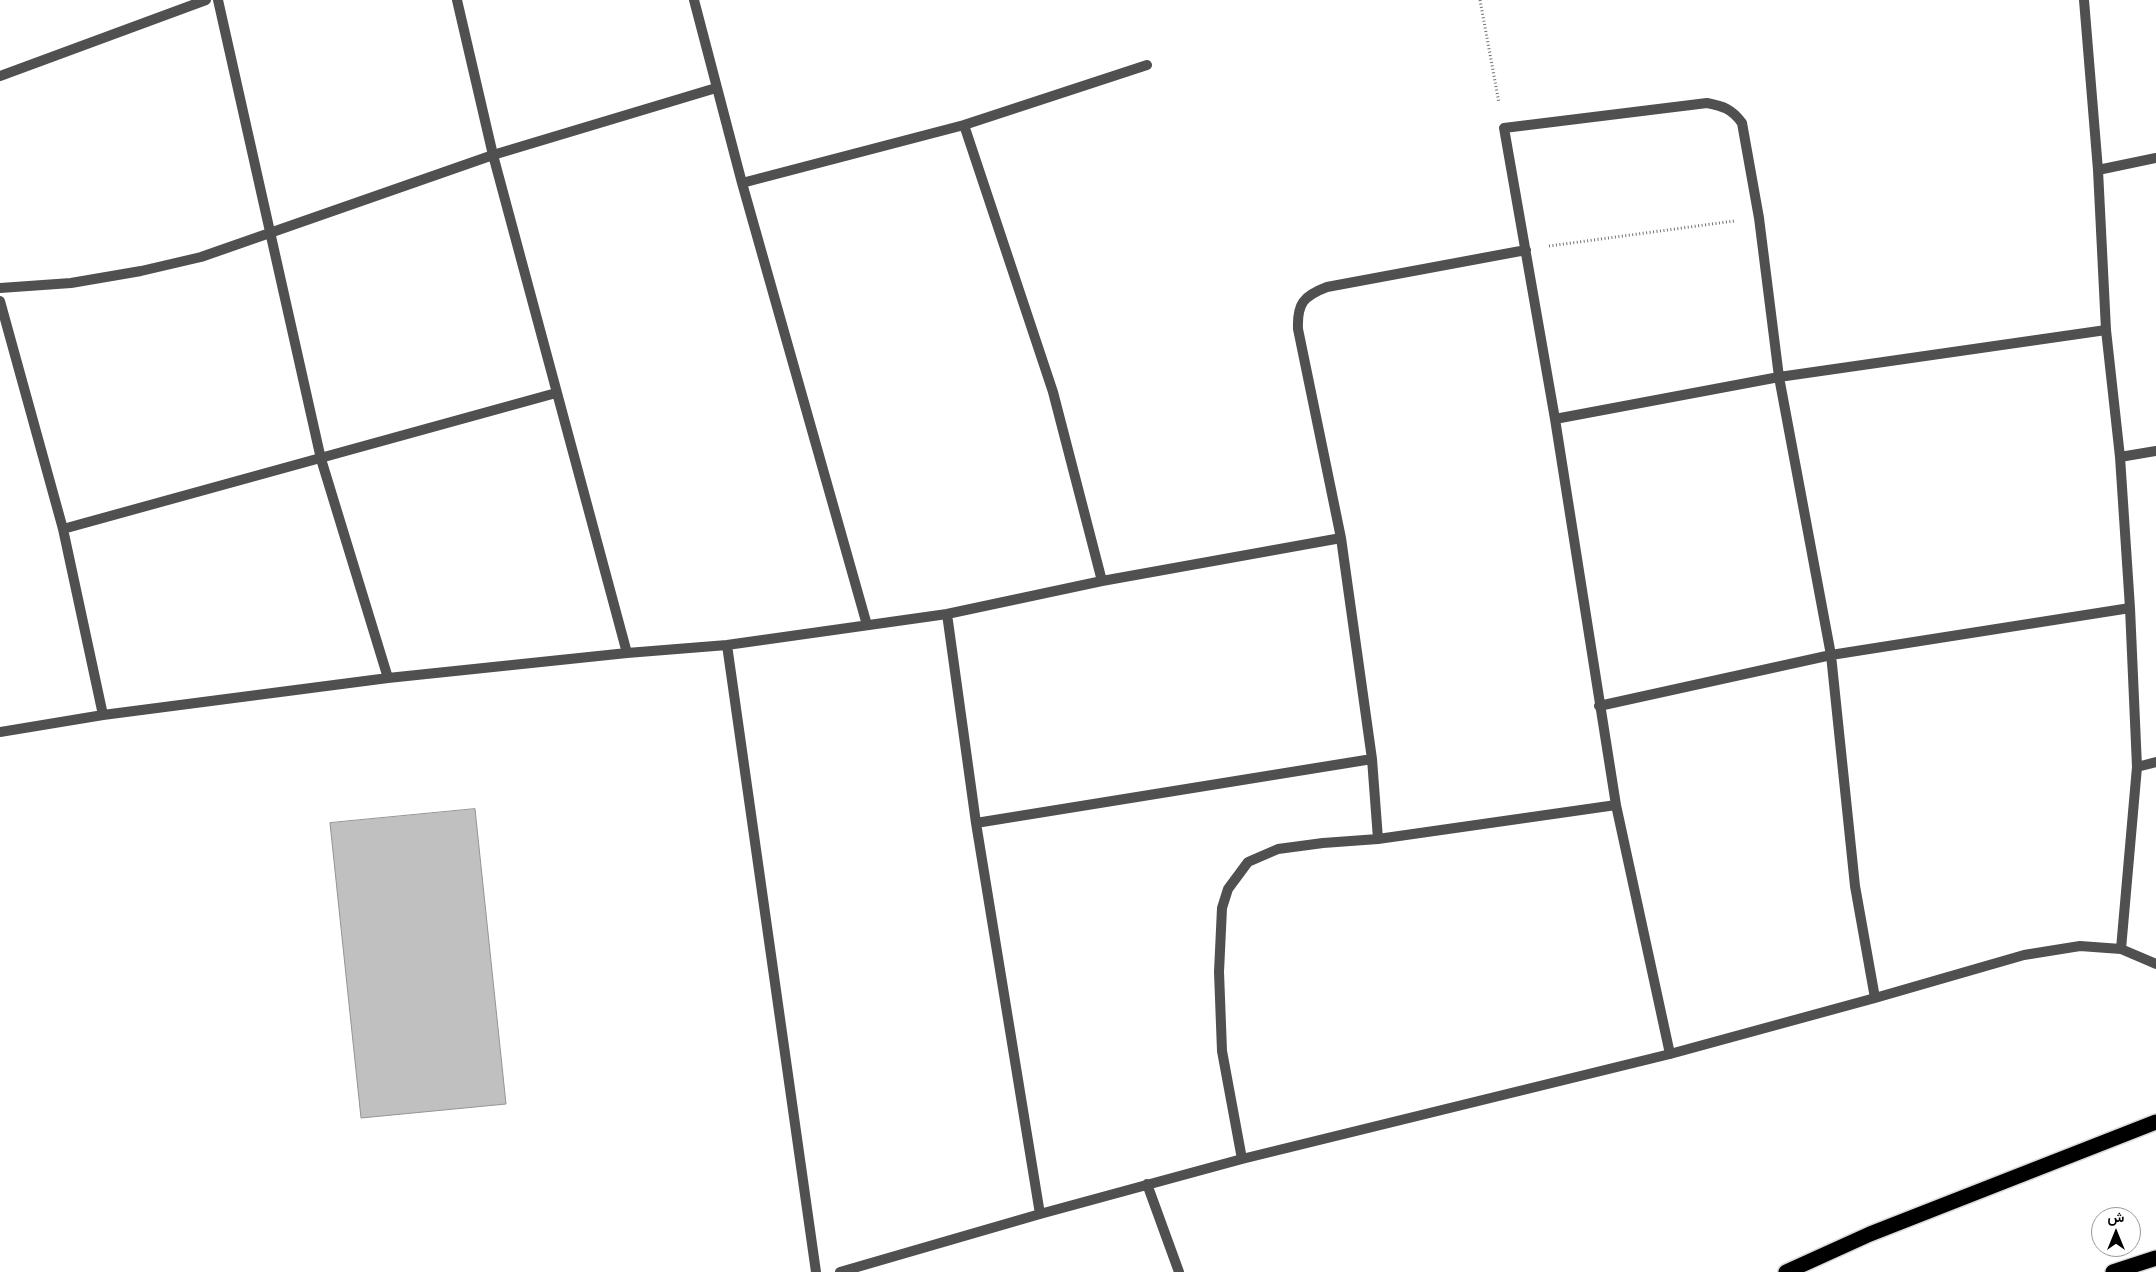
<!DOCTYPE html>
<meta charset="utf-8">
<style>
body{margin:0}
#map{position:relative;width:2156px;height:1272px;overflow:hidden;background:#fff;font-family:"Source Sans 3",Vazirmatn,sans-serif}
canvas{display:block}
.north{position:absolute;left:2091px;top:1207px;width:50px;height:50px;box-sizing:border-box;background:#fff;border:1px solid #999;border-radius:50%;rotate:0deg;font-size:14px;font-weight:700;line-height:20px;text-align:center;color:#000}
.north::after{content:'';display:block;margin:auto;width:18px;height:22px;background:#000;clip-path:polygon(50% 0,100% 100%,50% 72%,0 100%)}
</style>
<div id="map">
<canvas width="2156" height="1272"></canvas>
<div class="north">ش</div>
</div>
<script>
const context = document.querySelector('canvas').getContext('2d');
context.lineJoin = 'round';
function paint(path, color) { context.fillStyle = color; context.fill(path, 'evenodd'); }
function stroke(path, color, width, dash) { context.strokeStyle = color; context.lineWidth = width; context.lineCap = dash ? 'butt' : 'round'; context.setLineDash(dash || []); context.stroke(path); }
const building = new Path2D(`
 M475,809L506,1104L361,1118L330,823Z`);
paint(building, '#c0c0c0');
stroke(building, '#949494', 1);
const highway = new Path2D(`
 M1786,1272L1870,1234L2156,1122
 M2113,1272L2156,1258`);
stroke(highway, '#dbdbdb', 18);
stroke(new Path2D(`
 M1480,0L1499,103
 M1549,246L1734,221`), '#727272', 3, [1, 2.5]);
stroke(new Path2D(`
 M218,0L321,459L388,678L627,653L727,645L947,614L1102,581L1341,538L1372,759L1378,839
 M457,0L493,155L627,653
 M694,0L742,183L867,625
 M2084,0L2098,170L2106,330L2120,457L2130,608L2137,767L2121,949
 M0,76L206,0
 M964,125L1053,392L1102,581
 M2098,170L2156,158
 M742,183L964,125L1147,65
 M0,288L71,283L141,271L201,257L493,155L716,88
 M0,301L63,529L103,715L388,678
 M1555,419L1779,377L2106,330
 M2120,457L2156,451
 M63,529L556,393
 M1341,538L1298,329C1297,304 1303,296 1327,287L1526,250
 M947,614L976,823L1040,1214
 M727,645L816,1272
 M1599,706L1831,655L2130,608
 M0,732L103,715
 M2137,767L2156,762
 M976,823L1372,759
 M1670,1054L1616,805L1555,419L1504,128L1707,103C1723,106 1732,109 1742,123L1759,218L1779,377L1831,655L1855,886L1875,998
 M1242,1159L1222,1051L1219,972L1222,908L1228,889L1248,862L1278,849L1323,843L1378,839L1616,805
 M1147,1184L1179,1272
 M840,1272L1040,1214L1242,1159L1670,1054L1875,998L2024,955L2080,946L2121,949L2156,964`), '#505050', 10);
stroke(highway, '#000', 15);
</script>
